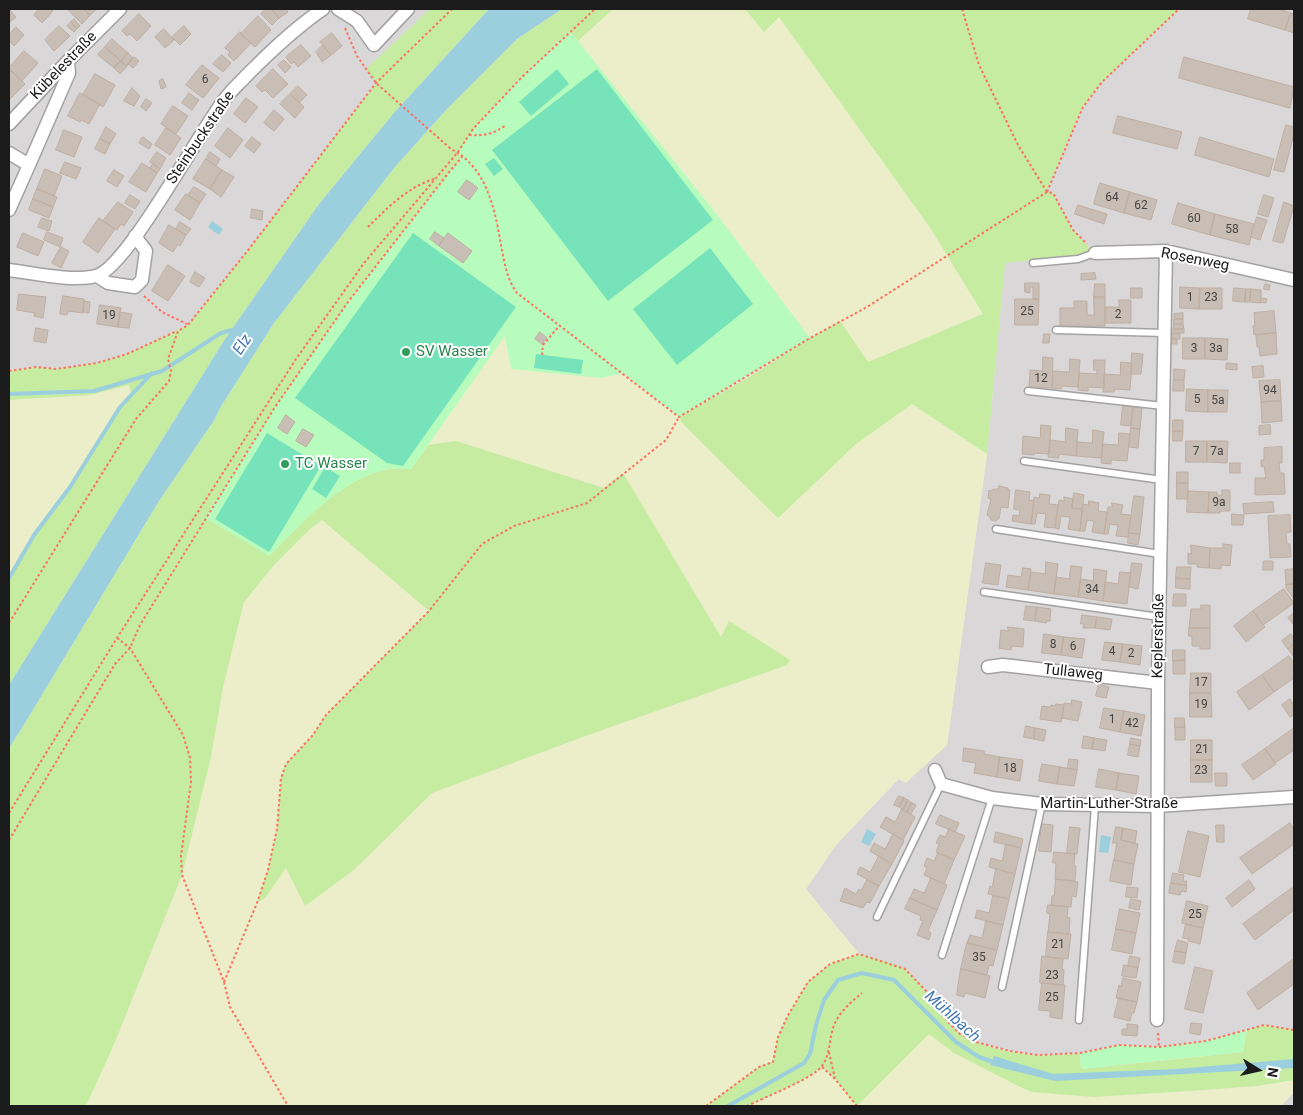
<!DOCTYPE html>
<meta charset="utf-8">
<style>
body{margin:0}
#map{position:relative;width:1303px;height:1115px;overflow:hidden;background:#ede9df;font-family:Roboto,sans-serif}
canvas{display:block}
.frame{position:absolute;inset:0;border:10px solid #1b1b1b;pointer-events:none}
.north{position:absolute;left:1233px;top:1045px;width:50px;height:50px;-webkit-text-stroke:4px #fff;paint-order:stroke;rotate:100deg;font-size:14px;font-weight:700;line-height:20px;text-align:center;color:#1b1b1b}
.north::after{content:'';display:block;margin:auto;width:18px;height:22px;background:#1b1b1b;clip-path:polygon(50% 0,100% 100%,50% 72%,0 100%)}
</style>
<div id="map">
<canvas width="1303" height="1115"></canvas>
<div class="frame"></div>
<div class="north">N</div>
</div>
<script>
const context = document.querySelector('canvas').getContext('2d');
context.lineJoin = 'round';
function paint(path, color) { context.fillStyle = color; context.fill(path, 'evenodd'); }
function stroke(path, color, width, dash) { context.strokeStyle = color; context.lineWidth = width; context.lineCap = dash ? 'butt' : 'round'; context.setLineDash(dash || []); context.stroke(path); }
function drawText(font, color, halo, rows, align = 'center') {
  context.font = font + ' Roboto,sans-serif'; context.lineWidth = 4; context.setLineDash([]); context.textBaseline = 'middle'; context.strokeStyle = halo; context.fillStyle = color; for (const [text, x, y, turn = 0] of rows) {
    context.save(); context.translate(x, y); context.rotate((+turn || 0) * Math.PI / 180); context.textAlign = isNaN(turn) ? turn : align; if (halo) context.strokeText(text, 0, 0); context.fillText(text, 0, 0); context.restore();
  }
}
paint(new Path2D(`
 M9,9H430L367,69L376,83L249,249L188,325L127,354L97,363L56,369L36,367L9,371Z
 M1179,9H1294V1030L1264,1025L1206,1041L1159,1047L1119,1045L1080,1053L1038,1055L1010,1051L976,1042L960,1034L948,1022L927,992L905,969L859,954L806,889L835,846L899,779L906,782L947,745L987,454L1005,263L1095,252L1073,230L1047,192L1083,107L1102,82Z
 M1294,1092V1106H1281Z`), '#d9d7d7');
paint(new Path2D(`
 M613,9H745L764,32L779,16L931,229L983,314L868,362L840,321L810,338L718,216L578,41Z
 M505,335L602,378L623,373L679,417L683,424L856,444L912,404L987,454L947,745L906,783L898,779L835,846L806,889L859,954L830,964L796,1004L787,1017L778,1037L773,1062L759,1067L706,1106H86L115,1042L182,875L211,757L223,687L244,602L274,565L310,528L322,520L429,611L326,715L313,735L281,778L277,829L268,870L257,903L265,898L286,867L305,906L355,869L432,793L591,734L787,665L728,622L722,638L623,474L604,488L456,441L428,445Z
 M129,385L131,394L120,407L70,487L34,535L9,578V400L90,395Z
 M929,1034L954,1053L1020,1087L1032,1092L1094,1097L1204,1090L1257,1086L1294,1080V1092L1281,1106H747L803,1080L822,1067L835,1079L857,1106Z`), '#ebeec8');
paint(new Path2D(`
 M430,9H489L393,114L319,204L225,339L9,685V578L34,535L70,487L120,407L131,394L129,385L90,395L9,400V371L36,367L56,369L97,363L127,354L188,325L249,249L376,83L366,69Z
 M562,9H613L578,41L570,31C530,69 488,107 458,152L462,157L450,171L348,302L269,556C301,524 335,485 380,471C389,468 401,469 411,469L428,445L456,441L604,488L623,473L721,637L729,621L790,660L787,665L591,734L432,793L355,869L305,906L286,868L265,898L257,903L268,870L277,829L281,778L286,764L313,735L326,715L429,611L322,520L310,529L274,565L244,602L223,687L211,757L182,875L115,1042L86,1106H9V748L25,723L159,501L215,419L220,408L274,323L394,168L446,110L517,39Z
 M745,9H1179L1102,82L1083,107L1047,191L1053,193L1073,230L1095,253L1005,263L987,454L912,404L856,444L778,518L683,424L679,417L749,377L810,338L840,321L868,362L983,314L931,229L779,17L764,32Z
 M859,954C870,957 897,963 906,970C928,987 938,1018 961,1034C978,1046 1017,1054 1038,1055C1052,1056 1066,1054 1080,1053L1081,1069L1243,1052L1247,1030L1264,1025L1294,1030V1080L1257,1086L1204,1090L1094,1097L1032,1092L1020,1087L954,1053L929,1034L857,1106L835,1079L822,1067L803,1080L747,1106H706L759,1067L773,1062L778,1037L787,1017L808,982L830,964Z`), '#c5eca0');
paint(new Path2D(`
 M570,31L718,216L810,338L679,417L623,373L602,378L511,369L505,336L411,469C401,469 389,468 380,471C335,485 301,524 269,556L205,518L275,407L348,302L450,171L462,157L458,152C488,107 530,69 570,31Z
 M1247,1030L1243,1052L1081,1069L1080,1053L1119,1045L1159,1047L1206,1041Z`), '#b7fcbd');
paint(new Path2D(`
 M557,69L569,84L531,116L519,102Z
 M597,69L713,220L608,301L492,150Z
 M494,158L503,169L494,176L485,164Z
 M413,233L516,307L403,466L387,463L295,398Z
 M710,248L753,304L677,365L633,309Z
 M536,354L583,360L581,374L534,368Z
 M267,433L321,466L269,552L215,519Z
 M325,467L340,476L326,498L312,489Z`), '#77e3ba');
paint(new Path2D(`
 M489,9H562L517,39L446,110L394,168L274,323L220,408L215,419L159,501L25,723L9,748V685L225,339L319,204L393,114Z
 M212,221L223,229L219,235L208,227Z
 M867,829L876,834L869,846L861,842Z
 M1101,835L1111,837L1108,853L1099,852Z
 M994,1056L1053,1074L1176,1069L1294,1059V1068L1055,1081L990,1065Z`), '#9ccfde');
stroke(new Path2D(`
 M9,394L94,391L118,384L162,371L221,333L232,330L236,332
 M9,578L34,535L70,487L120,407L152,373
 M728,1106L804,1063L810,1054L816,1025L824,1000L838,980L862,973L894,980L956,1042L979,1057L996,1063`), '#9ccfde', 4);
const building = new Path2D(`
 M9,9L16,17L9,23Z
 M39,9H51L53,11L42,23L34,15Z
 M71,9H84L90,15L82,24L69,11Z
 M84,9H97L90,15Z
 M266,9H272L279,18L272,25L261,14Z
 M272,9H286L288,12L279,18Z
 M1251,9H1278L1291,13L1285,30L1248,19Z
 M1291,13L1294,14V33L1285,30Z
 M139,14L151,26L137,41L130,34L127,36L122,31Z
 M258,16L271,30L255,47L241,34Z
 M74,19L80,26L77,29L71,22Z
 M71,22L77,29L74,32L67,26Z
 M59,26L70,36L54,51L45,40Z
 M184,26L191,34L180,45L172,37Z
 M16,27L24,35L14,46L9,41V35Z
 M164,29L174,40L165,48L155,37Z
 M240,32L251,43L234,61L228,55L230,52L225,48Z
 M332,33L342,46L331,55L320,42Z
 M112,39L128,53L121,61L105,47Z
 M301,45L311,56L298,67L294,62L291,64L286,57Z
 M323,45L331,55L322,62L316,52Z
 M105,47L121,61L114,68L98,55Z
 M24,51L38,63L22,81L9,68Z
 M128,53L133,58L127,66L121,61Z
 M222,55L231,63L223,72L213,64Z
 M134,57L139,61L133,68L128,64Z
 M1184,57L1294,87L1290,108L1179,78Z
 M284,60L291,67L285,73L278,65Z
 M121,61L127,66L120,74L114,68Z
 M202,65L219,78L203,98L186,85Z
 M273,69L288,84L273,98L265,90L262,92L256,86Z
 M11,71L25,84L10,99L9,98V74Z
 M95,74L115,85L103,107L83,95Z
 M163,79L166,87L161,89L159,81Z
 M298,86L307,95L299,103L290,94Z
 M132,88L140,96L134,106L124,101Z
 M80,93L100,104L89,124L81,120L80,122L68,116Z
 M189,93L199,100L192,110L182,103Z
 M290,94L304,107L295,118L280,104Z
 M246,98L258,107L245,123L234,114Z
 M146,99L152,103L146,111L141,107Z
 M173,106L188,116L176,134L161,124Z
 M274,110L284,119L274,131L264,123Z
 M1118,116L1182,132L1177,149L1113,133Z
 M1286,125L1294,127V134L1284,172L1274,170Z
 M106,127L116,134L110,144L100,139Z
 M166,128L181,138L170,155L155,145Z
 M228,128L243,140L230,158L215,146Z
 M64,130L82,137L74,157L56,150Z
 M143,137L152,144L149,149L139,143Z
 M252,137L261,144L254,153L245,146Z
 M1200,137L1274,159L1269,177L1195,155Z
 M100,139L110,144L105,154L95,149Z
 M157,152L166,158L160,169L150,162Z
 M210,152L220,159L216,166L206,159Z
 M206,159L222,170L210,189L193,179Z
 M65,162L81,168L76,179L60,173Z
 M142,163L157,173L146,192L129,182Z
 M153,164L160,169L157,173L150,168Z
 M45,169L62,176L54,196L37,189Z
 M114,170L124,176L117,187L107,181Z
 M222,170L234,177L221,197L210,189Z
 M467,180L478,188L469,200L458,192Z
 M1100,183L1130,192L1124,213L1094,204Z
 M194,187L206,194L200,203L188,195Z
 M37,189L57,197L53,207L33,199Z
 M1130,192L1157,200L1151,220L1124,213Z
 M186,194L200,203L190,220L175,210Z
 M130,195L140,201L135,209L125,203Z
 M1264,195L1274,198L1268,217L1258,214Z
 M33,199L53,207L49,218L29,210Z
 M118,202L133,212L124,226L121,224L117,230L103,221Z
 M1284,202L1294,206L1283,243L1273,241Z
 M1178,203L1215,214L1210,235L1172,224Z
 M1078,205L1107,214L1104,224L1075,214Z
 M252,209L263,211L262,220L251,218Z
 M1215,214L1254,224L1249,245L1210,235Z
 M1257,217L1267,220L1260,240L1251,237Z
 M42,218L52,221L49,231L38,227Z
 M99,218L115,229L98,253L83,242Z
 M180,222L191,229L186,235L176,229Z
 M169,225L186,235L180,246L178,244L173,252L159,243Z
 M47,232L63,238L60,247L44,240Z
 M435,232L444,238L439,246L430,239Z
 M23,233L44,242L38,256L17,247Z
 M448,233L472,251L463,263L439,246Z
 M61,247L69,251L61,268L52,263Z
 M168,265L185,276L168,301L152,291Z
 M195,272L205,278L199,287L190,282Z
 M1095,273L1096,279L1081,280V274Z
 M1025,283H1039V299H1033V287H1030V293L1025,292Z
 M1095,284H1105V297H1094Z
 M1265,284L1270,285L1269,290L1264,289Z
 M1180,287L1200,288L1199,309L1180,308Z
 M1131,288H1142V298H1131Z
 M1200,288H1222V309H1199Z
 M1234,288L1246,289L1245,302L1233,301Z
 M1246,289H1251L1250,302H1245Z
 M1251,289L1261,290V303L1250,302Z
 M19,294L46,297L43,318L34,316L35,313L17,310Z
 M63,296L84,299L83,313L68,311L67,315L60,314Z
 M1094,297H1105V326H1060V308H1074V301H1087V315H1094Z
 M1261,298L1267,299L1266,303L1260,302Z
 M1015,299H1039L1038,325H1015Z
 M1119,300H1131V323H1105V307H1119Z
 M84,301L90,302L89,313L83,312Z
 M100,305L121,308L118,327L97,324Z
 M1274,311L1276,333L1254,335L1253,326H1255L1254,313Z
 M120,312L132,314L129,328L118,327Z
 M1183,313V319H1174V314Z
 M1174,319H1183V324H1174Z
 M1174,324H1183L1184,329H1174Z
 M36,328L48,330L46,343L34,341Z
 M1171,329H1184V333L1171,334Z
 M540,332L547,338L542,344L535,339Z
 M1180,333V339H1171V334Z
 M1276,333L1277,354L1260,356L1259,347H1257L1256,335Z
 M1044,334H1050L1049,343H1043Z
 M1183,338H1205V359H1183Z
 M1205,338L1228,339L1227,360L1205,359Z
 M1169,339H1177V344H1169Z
 M1132,353L1143,354L1141,374H1131Z
 M1043,357L1053,358L1052,388L1029,387L1030,370L1042,371Z
 M1070,359L1080,360L1078,387L1062,386L1061,389L1052,388L1053,371L1069,372Z
 M1094,360H1105L1104,388L1088,387V391L1078,390L1079,373L1097,374V370H1094Z
 M1121,362L1132,363L1130,390L1115,389L1114,392H1103L1104,374L1120,375Z
 M1227,363L1237,364V370L1226,369Z
 M1263,366L1264,377L1253,378L1252,367Z
 M1174,369L1185,370L1184,380H1174Z
 M1174,380H1184V391H1173Z
 M1280,380L1281,401L1261,402L1259,381Z
 M1187,389L1208,390V412L1186,411Z
 M1208,390H1228L1227,412H1208Z
 M1281,401L1282,421L1262,423L1261,402Z
 M1123,406L1133,407L1131,426L1121,425Z
 M1133,407L1142,408L1140,429L1131,428Z
 M286,415L295,422L287,434L278,428Z
 M1173,420H1183V431H1173Z
 M1041,425L1051,426L1049,454L1034,453V455L1022,454L1023,436L1040,438Z
 M1270,425L1271,434L1259,435V426Z
 M1066,428L1078,430L1076,456L1059,454V458L1048,457L1050,440L1065,442Z
 M1131,428L1140,429L1138,448L1129,447Z
 M303,429L314,435L306,447L296,441Z
 M1093,430L1104,432L1101,458L1076,456L1077,442L1092,443Z
 M1173,431H1183L1182,441H1173Z
 M1119,433L1130,434L1127,461L1111,460V464L1101,463L1103,444L1118,445Z
 M1186,441H1207V462H1186Z
 M1207,441H1228L1227,463L1207,462Z
 M1282,447V463H1279L1280,473H1284L1285,494L1255,495V478H1266L1264,466L1261,467V460H1264V448Z
 M1230,463H1240V473H1230Z
 M1177,472H1188V483H1177Z
 M1177,483H1188V499H1177Z
 M999,486L1008,488V490H1010L1008,508L1001,507L999,519H997L996,521L991,520L989,516L987,515L991,499L988,498L989,490L992,491L993,489H998Z
 M1016,490L1030,492L1029,500L1034,501L1031,524L1012,521L1013,515L1019,516L1020,510L1014,509Z
 M1222,490H1230V511H1220V513H1208L1209,492H1217V495H1222Z
 M1188,491L1209,492L1208,513L1187,512Z
 M1074,493L1084,495L1082,509L1072,508Z
 M1040,494L1050,495L1049,504L1058,505L1055,528L1044,527L1046,514L1037,513L1035,524H1031L1034,497L1039,498Z
 M1134,496L1144,497L1140,534L1129,533Z
 M1064,497L1073,499L1072,508L1082,509L1080,531L1068,529L1070,517L1061,516L1059,529L1055,528L1059,500L1064,501Z
 M1089,501L1099,503L1098,511L1107,512L1104,534L1092,532L1094,521L1087,520L1085,531H1080L1083,504L1088,505Z
 M1273,502L1274,512L1244,514L1243,504Z
 M1112,503L1123,505L1121,514L1131,515L1128,537L1116,536L1118,525L1110,524L1108,534H1104L1108,507H1112Z
 M1232,514L1244,515L1243,525H1232Z
 M1290,515L1291,532L1286,533L1287,544H1290L1291,557L1270,558L1268,516Z
 M1129,533L1140,534L1138,545L1128,543Z
 M1223,544L1232,545L1230,566L1221,565V569L1209,568L1210,548H1223Z
 M1191,545L1210,548L1209,568L1197,567V564H1188V553L1191,554Z
 M1264,561H1273V570H1263Z
 M1046,562L1058,564L1054,594L1028,590L1031,572L1045,574Z
 M986,563L1001,565L998,585L983,583Z
 M1132,563L1142,564L1138,589L1129,587Z
 M1071,566L1082,567L1078,597L1054,594L1056,577L1069,579Z
 M1177,567H1191L1190,579L1176,578Z
 M1023,568L1031,569L1028,590L1006,587L1008,575L1021,577Z
 M1094,569L1107,571L1103,601L1078,597L1081,579L1093,581Z
 M1294,569V584L1286,585L1285,570Z
 M1120,572L1131,573L1127,604L1103,601L1105,582L1118,584Z
 M1176,578L1190,579V589L1176,588Z
 M1294,584V599L1286,588V585Z
 M1284,589L1294,603L1263,625L1253,611Z
 M1174,594H1186V606H1173Z
 M1201,605H1210V628H1189L1191,609H1201Z
 M1026,606L1037,607L1035,621L1024,620Z
 M1037,607L1051,609L1050,621H1047L1046,623L1035,621Z
 M1253,611L1265,627L1246,642L1234,626Z
 M1294,613V625L1288,618Z
 M1082,615L1097,617L1095,628H1083L1084,624H1081Z
 M1097,617L1112,619L1110,630L1095,628Z
 M1008,627L1024,629L1023,647L1012,646L1011,650L999,648L1001,630L1008,631Z
 M1189,628H1210V649H1200V646H1192V636H1189Z
 M1044,634L1064,637L1061,655L1042,653Z
 M1291,634L1294,639V644L1288,649L1282,641Z
 M1064,637L1085,639L1082,658L1061,655Z
 M1105,642L1123,644L1120,662L1102,660Z
 M1123,644L1142,646L1140,665L1120,662Z
 M1294,644V657L1288,649Z
 M1173,650H1185V660L1173,661Z
 M1289,656L1294,663V678L1274,692L1262,675Z
 M1185,660V674H1173V661Z
 M1191,673H1211V693H1190Z
 M1262,675L1274,692L1249,710L1237,692Z
 M1099,684L1109,687L1106,698L1096,696Z
 M1190,693H1211L1212,717H1190Z
 M1290,699L1294,706V715L1290,717L1282,705Z
 M1072,700L1082,702L1078,721L1062,718L1064,703L1071,704Z
 M1056,704L1064,705L1061,722L1040,719L1042,706L1050,707L1051,705L1055,706Z
 M1104,708L1124,711L1120,732L1100,728Z
 M1124,711L1145,715L1141,736L1120,732Z
 M1175,718H1184L1185,727L1175,728Z
 M1026,726L1035,728L1034,739L1024,737Z
 M1185,727V740H1175V728Z
 M1035,728L1046,730L1044,741L1034,739Z
 M1294,728V750L1275,763L1265,749Z
 M1084,736L1094,738L1092,749L1082,748Z
 M1094,738L1107,740L1105,751L1092,749Z
 M1131,738L1141,740L1140,746L1130,744Z
 M1191,740H1212V760H1191Z
 M1130,744L1140,746L1138,757L1128,755Z
 M964,748L984,751V754L1000,757L997,777L974,773L976,763L963,761Z
 M1265,749L1276,764L1253,780L1242,765Z
 M1000,757L1023,760L1020,781L997,777Z
 M1069,759L1078,760L1077,770L1068,768Z
 M1191,760H1212V782H1191Z
 M1042,764L1060,767L1057,784L1039,781Z
 M1060,767L1077,770L1074,786L1057,784Z
 M1099,769L1119,773L1116,790L1096,787Z
 M1119,773L1139,776L1136,794L1116,790Z
 M1215,773H1227V786H1216Z
 M899,796L904,798L899,807L894,805Z
 M904,798L908,800L903,810L899,807Z
 M908,800L912,803L907,812L903,810Z
 M912,803L916,805L911,814L907,812Z
 M902,809L915,817L903,840L880,827L886,817L895,822Z
 M940,815L959,823L955,832L936,824Z
 M1290,823L1294,829V844L1252,874L1240,858Z
 M1042,824L1053,825L1051,852L1039,851Z
 M1216,825H1224V842H1217Z
 M1070,827L1080,828L1077,854L1067,853Z
 M1116,827L1123,828L1121,840L1138,844L1134,864L1114,860L1117,843H1113Z
 M1123,828L1137,831L1135,843L1121,840Z
 M949,829L965,836L954,860L936,852L939,844L936,843L940,835L945,837Z
 M1188,831L1209,836L1200,877L1179,872Z
 M996,832L1023,839L1021,848L994,842Z
 M893,834L904,841L892,864L870,851L874,843L885,849Z
 M1006,844L1021,848L1015,874L989,867L991,858L1002,861Z
 M1054,852L1075,854L1074,866H1076L1075,881L1055,879L1056,863H1053Z
 M938,853L954,860L944,884L924,875L927,868L924,866L927,858L934,861Z
 M879,856L892,864L879,886L857,874L860,867L870,872Z
 M1114,860L1134,864L1131,885L1110,881Z
 M996,869L1015,874L1009,899L988,894L990,886L992,887Z
 M1173,873L1184,875L1183,881H1187L1186,885L1171,883Z
 M931,878L947,885L937,910L910,898L914,889L924,893Z
 M1056,879L1078,882L1076,897L1072,896L1071,907L1051,905L1052,896H1054Z
 M867,880L879,886L870,903L867,902L863,908L840,901L845,888L856,894L859,889L861,890Z
 M1249,880L1255,889L1232,907L1226,898Z
 M1171,883L1187,885L1186,892L1181,891L1180,895L1169,893Z
 M1127,887L1138,888L1137,898L1126,897Z
 M1292,888L1294,891V910L1255,940L1243,924Z
 M993,896L1009,899L1003,925L975,918L977,910L989,913Z
 M910,898L937,910L928,931L931,933L929,940L917,935L923,921L920,920L921,916L905,909Z
 M1131,899L1141,901L1139,910L1129,908Z
 M1187,901L1208,906L1203,928L1182,923Z
 M1048,905L1068,907L1067,917L1070,918L1069,934L1048,932L1050,914L1047,913Z
 M1120,909L1140,913L1136,933L1116,929Z
 M986,921L1003,925L997,950L967,943L970,935L982,938Z
 M1186,924L1203,928L1200,944L1188,941L1189,939L1183,938Z
 M1116,929L1136,933L1132,954L1112,950Z
 M1048,932L1071,934L1068,959L1046,957Z
 M1178,940L1188,943L1186,953L1175,951Z
 M967,943L997,950L993,966L989,965L987,975L961,969Z
 M1175,951L1186,953L1184,964L1173,962Z
 M1042,956L1063,959L1062,969L1064,970L1063,985L1040,983Z
 M1130,956L1140,958L1138,968L1128,966Z
 M1294,959V984L1258,1010L1247,993Z
 M1124,965L1138,968L1136,978L1122,976Z
 M1195,967L1213,971L1203,1013L1185,1009Z
 M961,969L990,976L985,998L965,993L964,997L957,995Z
 M1123,978L1141,982L1137,1002L1116,998L1119,985L1121,986Z
 M1042,983L1065,985L1062,1019L1050,1017V1011L1039,1010Z
 M1119,998L1137,1002L1134,1013H1132L1130,1021L1114,1017Z
 M1191,1023L1202,1024L1200,1035L1190,1033Z
 M1127,1024L1138,1025L1137,1036L1122,1035V1029H1127Z`);
paint(building, '#c9beb5');
stroke(building, '#c0aea1', 1);
const service = new Path2D(`
 M1033,263L1078,259L1095,253
 M1056,330L1164,333
 M1028,391L1163,406
 M1024,461L1162,480
 M996,529L1160,554
 M984,592L1159,617
 M877,917L941,784
 M942,955L992,798
 M1002,987L1042,804
 M1079,1020L1095,806`);
const minor = new Path2D(`
 M338,9L357,21L374,45L408,9
 M9,124L68,61L120,9
 M9,153L29,165L9,210
 M29,165L69,73L68,61
 M1095,253L1166,251L1294,280
 M9,270C33,273 73,282 96,276C127,268 200,130 225,99C231,90 241,82 248,74C272,50 295,28 323,9
 M97,276L108,283L135,287L142,280L146,251L135,236
 M988,667L1003,665L1158,683
 M935,770L941,784L992,798L1042,804L1157,806L1294,797
 M1157,1020L1158,683L1166,251`);
stroke(service, '#a2a2a2', 9);
stroke(minor, '#a2a2a2', 15);
stroke(new Path2D(`
 M962,9L979,65L1018,145L1047,192
 M345,28L357,56L376,83L451,149C487,167 495,210 501,245C504,261 507,280 517,293L679,417L810,338L867,307L1047,192L1053,193L1073,230L1087,244
 M469,135C484,136 494,134 506,125
 M1047,192L1083,107L1102,82L1179,9
 M368,227C387,208 408,187 434,179
 M144,296L162,312L187,324
 M542,355L543,345L560,325
 M9,371L36,367L56,369L97,363L127,354L177,331
 M9,623L136,419L169,381L171,371L168,359L178,331L188,325L249,249L376,83L452,9
 M117,638L130,648L183,735L190,758L191,782L181,856L182,875L224,982L230,1007L288,1106
 M9,813L117,638L296,359L364,263L458,152L473,129L522,77L595,9
 M9,840L115,664L130,648L140,625L275,407L348,302L450,171L462,157
 M224,982L257,903L268,870L277,829L281,778L286,764L313,735L326,715L429,611L482,544L514,526L587,503L666,440L679,417
 M1158,1033L1159,1047
 M829,1052L835,1079
 M822,1067L835,1079L857,1106
 M706,1106L759,1067L773,1062L778,1037L787,1017L808,982L830,964L859,954L905,969L927,992L948,1022L960,1034L976,1042L1010,1051L1038,1055L1080,1053L1119,1045L1159,1047L1206,1041L1264,1025L1294,1030
 M747,1106C763,1098 814,1078 822,1066C830,1055 829,1041 833,1028C838,1013 850,1003 862,993`), '#ff705e', 2, [2.5, 2.5]);
stroke(service, '#fff', 6);
stroke(minor, '#fff', 12);
for (const [x, y, r, color] of [
 [406,352,5,"#2e9e5b"],
 [285,464,5,"#2e9e5b"]
]) { const dot = new Path2D(); dot.arc(x, y, r, 0, 2 * Math.PI); context.fillStyle = color; context.fill(dot); stroke(dot, '#fff', 2); }
drawText('12px', '#464442', null, [
 ["6",205,80],
 ["64",1112,198],
 ["62",1141,206],
 ["60",1194,219],
 ["58",1232,230],
 ["1",1190,298],
 ["23",1211,298],
 ["25",1027,312],
 ["2",1118,315],
 ["19",109,316],
 ["3",1194,349],
 ["3a",1216,349],
 ["12",1041,379],
 ["94",1270,391],
 ["5",1197,400],
 ["5a",1218,401],
 ["7",1196,452],
 ["7a",1217,452],
 ["9a",1219,503],
 ["34",1092,590],
 ["8",1053,645],
 ["6",1073,647],
 ["4",1112,652],
 ["2",1131,654],
 ["17",1201,683],
 ["19",1201,705],
 ["1",1112,720],
 ["42",1132,724],
 ["21",1202,750],
 ["18",1010,769],
 ["23",1201,771],
 ["25",1195,915],
 ["21",1058,945],
 ["35",979,958],
 ["23",1052,976],
 ["25",1052,998]
]);
drawText('15px', '#1b1b1b', '#fff', [
 ["Kübelestraße",64,66,-46],
 ["Steinbuckstraße",201,138,-56],
 ["Rosenweg",1195,260,11],
 ["Keplerstraße",1159,636,-89],
 ["Tullaweg",1073,673,6],
 ["Martin-Luther-Straße",1109,804]
]);
drawText('15px', '#27864d', '#fff', [
 ["SV Wasser",416,352],
 ["TC Wasser",295,464]
], 'left');
drawText('italic 16px', '#4378af', '#fff', [
 ["Elz",243,345,-57],
 ["Mühlbach",952,1017,42]
]);
</script>
